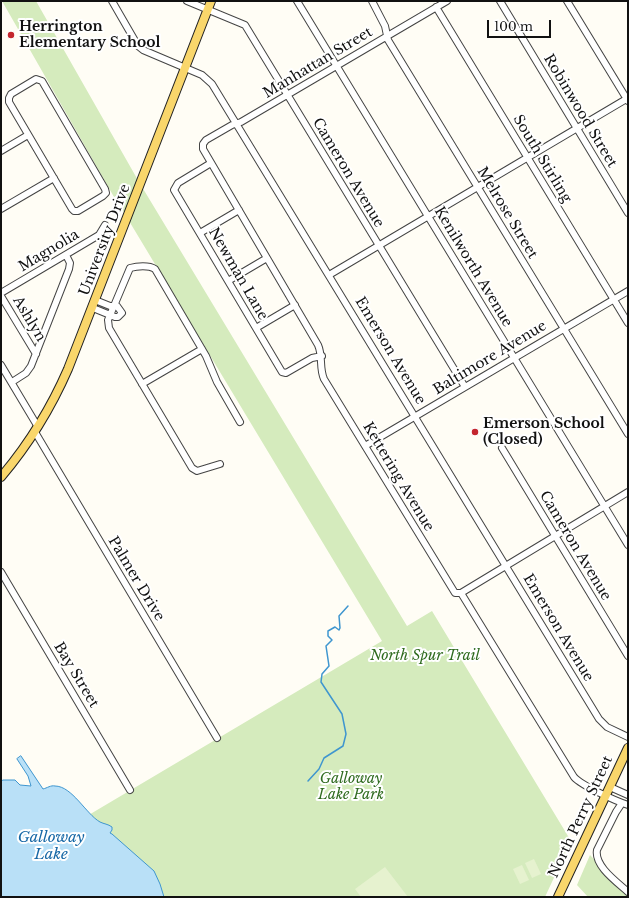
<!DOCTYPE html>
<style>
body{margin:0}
#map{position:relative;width:629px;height:898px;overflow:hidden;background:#fffdf5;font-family:"Libre Baskerville",serif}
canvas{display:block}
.frame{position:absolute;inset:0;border:2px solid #111;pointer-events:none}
.scale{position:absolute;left:487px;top:20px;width:64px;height:18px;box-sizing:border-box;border:2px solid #111;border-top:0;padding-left:5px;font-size:12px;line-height:14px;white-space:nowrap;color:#111;-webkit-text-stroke:3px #fff;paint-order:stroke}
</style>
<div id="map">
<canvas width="629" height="898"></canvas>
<div class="frame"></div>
<div class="scale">100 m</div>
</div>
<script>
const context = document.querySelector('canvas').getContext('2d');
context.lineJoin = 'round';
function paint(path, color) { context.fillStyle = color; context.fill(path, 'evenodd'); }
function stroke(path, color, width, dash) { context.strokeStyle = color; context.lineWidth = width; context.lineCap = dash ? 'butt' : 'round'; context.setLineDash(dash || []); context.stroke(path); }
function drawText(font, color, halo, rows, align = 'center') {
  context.font = font + ' "Libre Baskerville",serif'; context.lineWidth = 4; context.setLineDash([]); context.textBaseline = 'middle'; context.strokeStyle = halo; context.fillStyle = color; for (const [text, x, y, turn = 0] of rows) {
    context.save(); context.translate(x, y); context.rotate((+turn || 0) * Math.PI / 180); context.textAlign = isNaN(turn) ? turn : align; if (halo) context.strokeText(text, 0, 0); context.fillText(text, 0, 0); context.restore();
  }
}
paint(new Path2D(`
 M2,1H36L139,182L407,626L432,611L571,841L545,897H6L1,867L382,641L120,206L122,202L118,195L114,197Z
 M590,855L628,895V897H588L577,885Z`), '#d5ebbd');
paint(new Path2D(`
 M534,859L541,874L532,878L525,863Z
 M522,865L529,880L520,884L513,869Z
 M385,867L408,897H361L355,889Z`), '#e6f2cf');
const water = new Path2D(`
 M21,756L43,789C47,788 51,785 55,786C72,786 86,814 100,822C104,824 108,824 112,827V830L110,833L112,834L154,871L160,884L164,897H1V781L3,780H15L20,785L31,786L28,776L17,759Z`);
paint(water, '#b9e0f7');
stroke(water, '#3f96cf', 1);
stroke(new Path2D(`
 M308,781L319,769L324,758L343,746L346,734L342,714L321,682L322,674L329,666L326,646L332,640L328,636V631L335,627L339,630L340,628L339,616L348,606`), '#3f96cf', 1.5);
const minor = new Path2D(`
 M112,1L138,46L143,50L202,75L212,84L599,719L607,727L628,737
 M187,1L245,25L465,387
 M297,1L628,545
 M372,1L385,26L388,40L628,434
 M447,1L241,122L232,125L206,140L203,144V149L318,345C323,356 319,368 324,379L455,593H461L628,492
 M500,1L628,213
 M567,1L628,101
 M436,7L628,323
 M36,79L42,81L105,189L106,193L103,196L78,211H74L72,209L9,102V98L11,94Z
 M1,151L28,135
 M211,163L178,183L174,190L282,372L286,373L312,358L322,356
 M1,209L54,178
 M200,233L239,210
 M329,275L628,98
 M228,281L267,258
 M1,293L99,235L105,225
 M1,296L36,354
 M93,308L115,317H118L122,313L117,306H110L95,300
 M256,328L295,305
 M1,365L38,427
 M12,382L26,373L31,366L69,269L70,263L66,255
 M142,384L202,349
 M35,432L217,738
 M365,446L628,291
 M502,448L628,656
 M220,464L197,471L192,468L109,328L108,320L130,268C137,266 149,265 155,269L206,356L217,382L240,422
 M1,572L130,790
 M461,593L574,777C582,786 616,801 628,805
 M610,787L628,795
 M622,803L616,812L597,850C594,866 617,882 628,892`);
const major = new Path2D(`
 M1,477C29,444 51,408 68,369L211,1
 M558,897L628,748`);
stroke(minor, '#444', 8);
stroke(major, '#222', 10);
stroke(minor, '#fff', 6);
stroke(major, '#f9d66b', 8);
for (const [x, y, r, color] of [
 [11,35,4,"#c4262e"],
 [475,432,4,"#c4262e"]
]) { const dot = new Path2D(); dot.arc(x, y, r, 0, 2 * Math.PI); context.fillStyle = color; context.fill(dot); stroke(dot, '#fff', 1.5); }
drawText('bold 14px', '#111', '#fff', [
 ["Herrington",19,27],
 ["Elementary School",19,43],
 ["Emerson School",483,424],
 ["(Closed)",483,440]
], 'left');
drawText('14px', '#111', '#fff', [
 ["Manhattan Street",318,63,-31],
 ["Robinwood Street",580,111,59],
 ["South Stirling",542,159,59],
 ["Cameron Avenue",348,173,59],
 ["Melrose Street",507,213,59],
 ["University Drive",105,240,-69],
 ["Magnolia",49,251,-31],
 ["Kenilworth Avenue",473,267,59],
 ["Newman Lane",238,274,60],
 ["Ashlyn",29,319,59],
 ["Emerson Avenue",390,351,59],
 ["Baltimore Avenue",490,358,-31],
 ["Kettering Avenue",398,477,59],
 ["Cameron Avenue",575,546,59],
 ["Palmer Drive",136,579,59],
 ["Emerson Avenue",558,628,59],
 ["Bay Street",76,675,59],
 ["North Perry Street",581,817,-65]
]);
drawText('italic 14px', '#2f6b1f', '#fff', [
 ["North Spur Trail",425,656],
 ["Galloway",351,779],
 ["Lake Park",351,795]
]);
drawText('italic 15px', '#1768a6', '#fff', [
 ["Galloway",51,838],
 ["Lake",51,855]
]);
</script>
